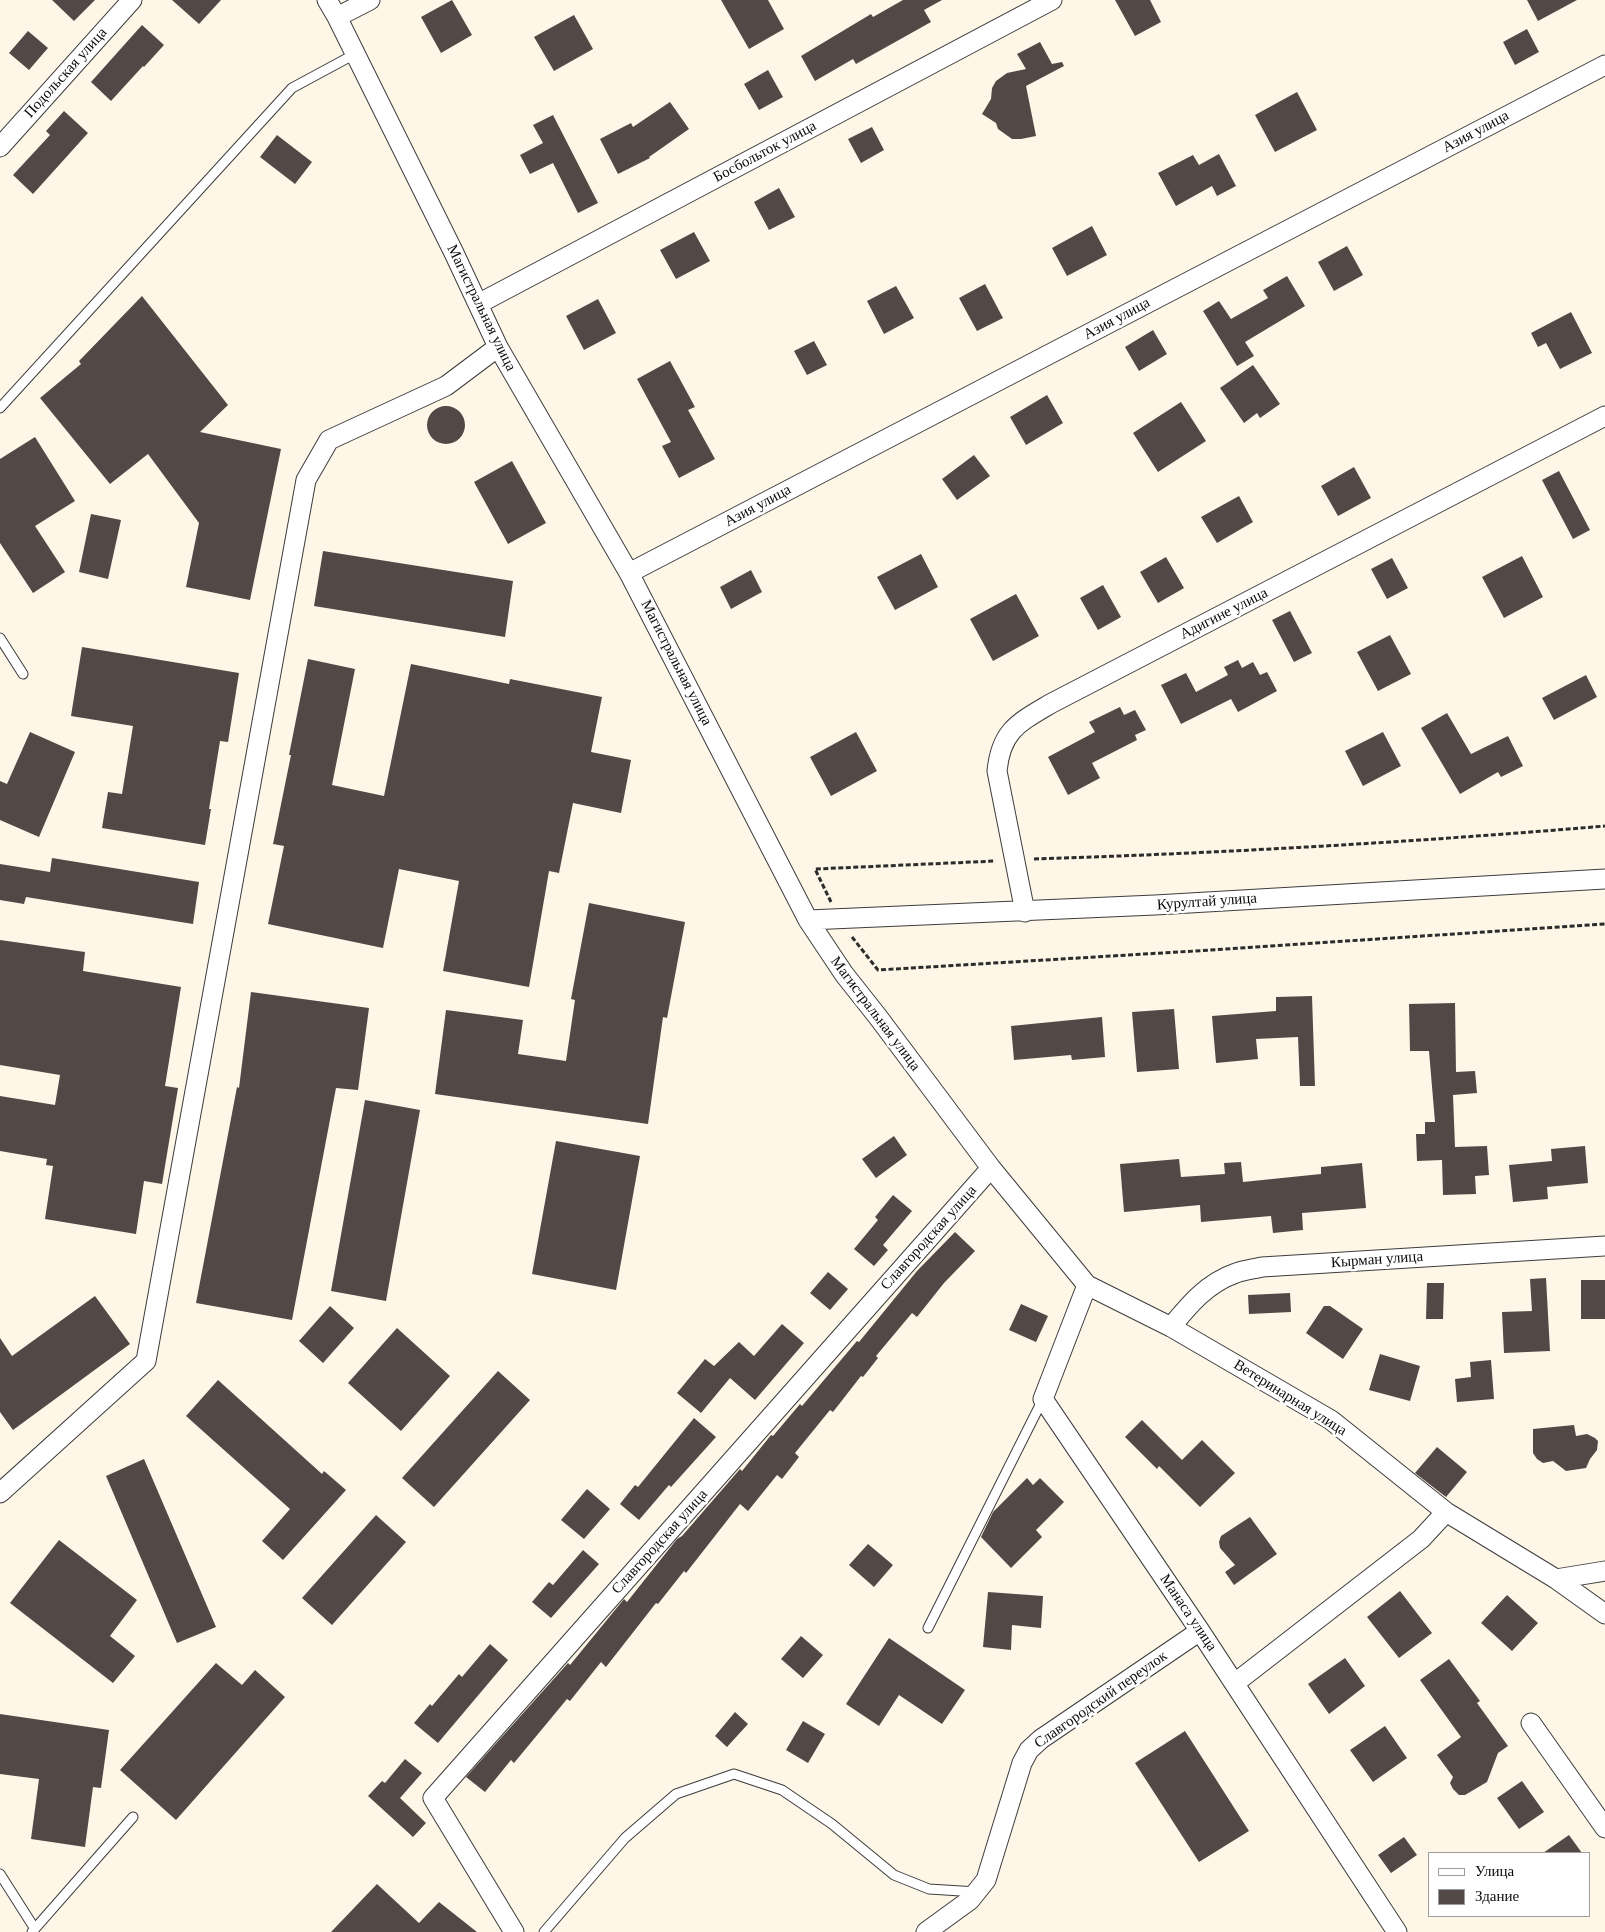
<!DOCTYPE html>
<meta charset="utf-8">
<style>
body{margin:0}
#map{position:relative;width:1605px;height:1932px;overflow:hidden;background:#fef7e7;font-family:"Times New Roman",serif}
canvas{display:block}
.legend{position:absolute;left:1428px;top:1852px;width:162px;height:65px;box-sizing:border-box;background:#fff;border:1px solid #9d9d9d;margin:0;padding:6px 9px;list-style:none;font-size:15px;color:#0a0a0a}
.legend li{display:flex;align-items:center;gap:10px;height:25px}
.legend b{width:25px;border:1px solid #9d9d9d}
</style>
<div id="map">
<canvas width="1605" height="1932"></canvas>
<ul class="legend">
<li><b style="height:6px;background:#fff"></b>Улица</li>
<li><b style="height:14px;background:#524947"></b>Здание</li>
</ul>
</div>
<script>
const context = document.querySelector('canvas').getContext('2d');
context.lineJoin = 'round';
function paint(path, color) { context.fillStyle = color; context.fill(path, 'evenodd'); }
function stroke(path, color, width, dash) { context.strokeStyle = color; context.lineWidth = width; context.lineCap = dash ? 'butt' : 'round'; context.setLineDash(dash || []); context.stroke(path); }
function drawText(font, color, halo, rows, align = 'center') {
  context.font = font + ' "Times New Roman",serif'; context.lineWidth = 5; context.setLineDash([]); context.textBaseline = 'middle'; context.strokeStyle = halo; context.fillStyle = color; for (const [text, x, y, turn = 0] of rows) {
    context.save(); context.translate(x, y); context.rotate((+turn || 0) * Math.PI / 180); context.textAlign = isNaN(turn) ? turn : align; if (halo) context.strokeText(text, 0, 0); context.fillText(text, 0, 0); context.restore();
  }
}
paint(new Path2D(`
 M52,0H95L74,21Z
 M172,0H221L199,24Z
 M452,0L472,35L441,53L421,17Z
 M721,0H768L784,29L749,49Z
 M903,0H942L924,10L931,22L856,64L853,59L815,81L801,56L871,14L873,17Z
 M1115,0H1150L1161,22L1135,36Z
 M1527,0H1577L1538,21Z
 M574,15L593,49L554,71L534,37Z
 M142,25L164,45L144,67L143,66L111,101L91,82Z
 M1527,29L1539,52L1515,65L1503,42Z
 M28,31L48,48L29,70L9,53Z
 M1040,42L1052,64L1062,62L1064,66L1026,86L1036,136L1021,139H1012L998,129L996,123L982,114L991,99L992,88L996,81L1007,73L1026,69L1017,54Z
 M768,70L783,97L759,110L744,84Z
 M1297,92L1317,130L1275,152L1255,115Z
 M670,102L689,129L649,157L650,158L618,174L600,139L631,123L633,127Z
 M64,111L88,133L33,194L13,175L50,135L46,131Z
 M553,115L598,203L578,213L553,163L530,174L520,155L543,143L533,125Z
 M872,127L884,150L861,163L848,139Z
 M277,135L312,162L295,184L260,157Z
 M1219,154L1236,186L1217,196L1212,186L1176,206L1158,173L1193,155L1199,165Z
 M779,188L795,217L769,230L754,202Z
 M1092,226L1107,255L1067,276L1052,248Z
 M694,232L710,261L676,279L660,250Z
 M1347,246L1363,275L1334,291L1318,262Z
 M1287,276L1305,306L1245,342L1254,356L1237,366L1203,311L1219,301L1231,319L1268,298L1263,290Z
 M985,284L1003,318L977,331L959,298Z
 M896,286L914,318L884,334L867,301Z
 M142,296L228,405L200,432L281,449L250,600L186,587L199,523L148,454L110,484L40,398L81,364L79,361Z
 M598,299L616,333L584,350L566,316Z
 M1571,312L1592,353L1560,369L1546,343L1538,347L1531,333Z
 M1153,330L1167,354L1139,371L1125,347Z
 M814,341L827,365L807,375L794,351Z
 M670,361L695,407L688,410L715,459L679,478L662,446L671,442L637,379Z
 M1253,365L1280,404L1260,418L1257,413L1244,423L1220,388Z
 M1047,395L1063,423L1026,445L1010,417Z
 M1181,402L1206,441L1158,472L1133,433Z
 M427 425a19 19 0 1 1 38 0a19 19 0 1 1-38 0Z
 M35,437L75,501L35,526L65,572L33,593L0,543V459Z
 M974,455L990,476L957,500L942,479Z
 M512,461L546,523L508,544L474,482Z
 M1354,467L1371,498L1338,516L1321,486Z
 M1559,471L1590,530L1573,539L1542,480Z
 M1239,496L1253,522L1217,543L1201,517Z
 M91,514L121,520L108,579L79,572Z
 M323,551L513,581L505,637L314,606Z
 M921,554L938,587L895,610L877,577Z
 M1522,556L1543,597L1504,618L1482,577Z
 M1166,557L1184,588L1158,603L1140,572Z
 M1392,558L1408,588L1387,599L1371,569Z
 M751,570L762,592L731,609L720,587Z
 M1103,585L1121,617L1098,630L1080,598Z
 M1016,594L1039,636L993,661L970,619Z
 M1290,611L1312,653L1294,662L1272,620Z
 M1390,635L1411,674L1378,691L1357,652Z
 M82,647L239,673L228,742L220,741L209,809H211L205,845L102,828L108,792L122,794L133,726L71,716Z
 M308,659L355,669L332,785L384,796L411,664L509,684L510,679L602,697L591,752L631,760L621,813L573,803L559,873L549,871L529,987L443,971L459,881L399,869L383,948L268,924L284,846L273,844L291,755H289Z
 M1238,660L1242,668L1253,662L1260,675L1267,672L1277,691L1238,712L1231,699L1181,724L1161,685L1186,673L1196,692L1228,675L1224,667Z
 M1586,675L1597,697L1554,720L1542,698Z
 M1120,707L1124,715L1135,710L1146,730L1135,735L1137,740L1092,763L1100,778L1068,795L1048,757L1095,732L1089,722Z
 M1447,713L1471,754L1508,736L1523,766L1501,777L1498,772L1460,794L1421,728Z
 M30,732L75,752L39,837L0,820V781L7,784Z
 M856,732L877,771L831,796L810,757Z
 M1383,732L1401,766L1363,786L1345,751Z
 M52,858L199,882L193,924L26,897L24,904L0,900V864L50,872Z
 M589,903L685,922L667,1018L663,1017L648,1124L435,1094L446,1010L523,1020L518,1054L566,1061L575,1000L571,999Z
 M0,940L85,952L83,971L181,987L165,1086L178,1088L162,1184L144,1181L136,1234L45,1219L53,1166L46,1165L47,1159L0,1151V1096L55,1105L60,1075L0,1065Z
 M251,992L369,1008L358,1090L336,1088L292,1320L196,1303L237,1087L239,1088Z
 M1312,996L1315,1086H1300L1298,1037L1256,1039L1258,1059L1216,1063L1212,1016L1276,1011V997Z
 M1455,1003L1456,1072L1475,1071L1477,1093L1453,1095L1455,1147L1487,1146L1489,1175L1475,1176L1476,1194L1443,1195L1442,1160L1417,1161L1416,1134H1425V1122H1435L1429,1051H1410L1409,1004Z
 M1174,1009L1179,1069L1137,1072L1132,1012Z
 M1102,1017L1105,1057L1072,1060L1071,1055L1014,1060L1011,1026Z
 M365,1100L420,1110L386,1301L331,1291Z
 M894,1136L907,1155L876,1178L862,1159Z
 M556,1141L640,1156L616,1290L532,1274Z
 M1585,1146L1588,1183L1547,1187L1548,1199L1513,1202L1509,1165L1552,1161L1551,1149Z
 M1179,1159L1181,1177L1225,1174L1224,1163L1241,1162L1243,1182L1321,1174V1167L1362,1163L1366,1208L1302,1213L1303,1230L1273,1233L1271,1216L1201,1222L1200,1205L1124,1212L1120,1164Z
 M893,1195L912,1211L883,1245L888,1250L874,1266L854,1249L878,1220L875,1217Z
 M955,1232L975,1251L944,1283L917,1317L912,1313L876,1356L878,1358L863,1377L861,1376L833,1412L830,1410L795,1453L799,1457L782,1479L777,1475L748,1511L740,1504L686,1573L684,1571L658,1604L656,1603L606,1667L601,1662L570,1701L567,1699L514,1763L511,1760L485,1792L466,1777L568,1663L570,1665L624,1599L627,1602L677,1539L682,1536L740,1469L742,1471L771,1435L773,1436L800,1404L802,1406L857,1341L859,1342L917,1271Z
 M828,1272L848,1289L830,1310L810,1293Z
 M1546,1278L1550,1351L1504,1353L1502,1312L1532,1311L1530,1279Z
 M1581,1280H1605V1319H1581Z
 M1427,1283H1444L1443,1319H1426Z
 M1290,1293L1291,1312L1249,1314L1248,1295Z
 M95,1296L130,1344L13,1430L0,1412V1338L12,1356Z
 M1021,1304L1048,1316L1036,1342L1009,1330Z
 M330,1306L354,1328L323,1363L299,1341Z
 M1324,1306H1330L1363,1329L1343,1359L1306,1333Z
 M782,1324L804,1343L755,1400L730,1378L701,1413L677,1393L705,1359L714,1366L739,1342L754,1356Z
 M397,1328L450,1376L401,1431L348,1383Z
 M1380,1354L1420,1366L1410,1401L1369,1390Z
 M1491,1360L1494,1399L1457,1402L1455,1379L1471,1377L1470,1362Z
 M498,1371L530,1400L434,1507L402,1478Z
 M218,1380L322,1474L324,1471L346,1490L283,1560L262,1541L290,1509L186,1416Z
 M694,1418L716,1437L671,1487L669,1485L639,1520L620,1504L635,1485L638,1487Z
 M1142,1420L1182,1460L1202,1440L1235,1473L1200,1507L1159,1466L1157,1469L1125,1437Z
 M1574,1425L1576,1436L1587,1434L1595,1438L1598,1441L1597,1450L1590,1459L1586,1468L1566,1471L1553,1461L1543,1463L1537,1459L1533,1453V1429Z
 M1437,1447L1467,1472L1446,1497L1415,1473Z
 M144,1459L216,1627L177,1643L106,1476Z
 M1027,1478L1033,1485L1040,1478L1064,1502L1036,1530L1042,1537L1011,1568L981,1537L993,1512Z
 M587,1489L610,1509L584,1539L561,1520Z
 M376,1515L406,1542L332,1625L302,1598Z
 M1250,1517L1277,1554L1234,1585L1225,1572L1235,1565L1220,1548L1219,1542L1221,1536Z
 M59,1540L137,1600L110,1636L135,1656L113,1683L10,1603Z
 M868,1544L893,1565L874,1587L849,1565Z
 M583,1550L599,1564L551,1618L532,1602L549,1582L553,1585Z
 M1400,1591L1432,1633L1399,1658L1367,1617Z
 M988,1592L1043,1596L1041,1628L1012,1625L1011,1650L983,1647Z
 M1507,1595L1538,1623L1512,1651L1481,1623Z
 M801,1636L823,1655L803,1678L781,1659Z
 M889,1638L965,1690L942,1724L899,1695L879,1726L846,1704Z
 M490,1644L508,1660L438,1743L414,1723L430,1704L432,1706L459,1674L462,1677Z
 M1345,1658L1365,1686L1329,1714L1308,1684Z
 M1449,1659L1480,1701L1477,1703L1508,1746L1498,1753L1487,1782L1465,1795H1459L1453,1789L1450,1783L1453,1777L1437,1755L1461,1737L1420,1680Z
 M216,1663L242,1685L255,1670L285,1697L176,1820L120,1770Z
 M735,1712L748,1724L727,1747L715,1736Z
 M0,1714L109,1730L101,1788L93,1787L85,1847L31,1839L39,1779L0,1774Z
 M803,1721L825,1734L808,1763L786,1750Z
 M1385,1726L1407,1758L1373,1782L1350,1750Z
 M1185,1731L1249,1831L1199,1862L1135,1763Z
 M405,1759L422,1773L400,1798L426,1823L413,1837L368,1796L382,1781L385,1783Z
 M1522,1781L1544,1812L1519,1829L1497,1798Z
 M1569,1835L1582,1853H1543Z
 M1404,1837L1417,1855L1391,1873L1378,1855Z
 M377,1884L419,1923L439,1902L477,1932H331Z`), '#524947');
const service = new Path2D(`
 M0,408L292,88L355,54
 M0,638L23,674
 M928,1628L1043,1399
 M0,1874L35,1929
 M32,1932L133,1817
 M544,1932L625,1838L676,1794L734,1774L782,1790L832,1824L894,1875L929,1889L977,1892`);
const minor = new Path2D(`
 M327,0L337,17L454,253L498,347L629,573L808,920L844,974L878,1017L991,1168L1087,1285L1171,1327L1331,1420L1446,1512L1556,1579L1605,1614
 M337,17L370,0
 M0,147L132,0
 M478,304L1052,0
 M629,573L1605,65
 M1025,912L997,771C1001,731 1018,723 1050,704L1605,416
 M808,920L1155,905L1605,879
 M1087,1285L1043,1399L1200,1631L1397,1932
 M1171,1327C1189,1305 1207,1283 1236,1273C1244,1270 1254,1269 1262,1267L1605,1246
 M0,1493L146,1361L306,480L329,440L446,386L498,347
 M1556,1579L1605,1571
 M1235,1683L1421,1539L1446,1512
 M1531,1723L1605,1828
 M514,1932L433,1798L991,1168
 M926,1932L970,1900L986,1880L1022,1763L1029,1750L1041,1739L1200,1631`);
stroke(service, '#3d3d3d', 11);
stroke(minor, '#3d3d3d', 21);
stroke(new Path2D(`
 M1034,859C1225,853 1415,842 1605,826
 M831,902L815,869L995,861
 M852,937L878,970L1195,951L1605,924`), '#2c2c2c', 3, [5, 2.5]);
stroke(service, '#fff', 9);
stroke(minor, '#fff', 19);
drawText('15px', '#0a0a0a', '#fff', [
 ["Подольская улица",66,73,-48],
 ["Азия улица",1476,132,-28],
 ["Босбольток улица",765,152,-28],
 ["Магистральная улица",481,308,64],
 ["Азия улица",1117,319,-28],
 ["Азия улица",758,506,-28],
 ["Адигине улица",1224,614,-27],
 ["Магистральная улица",676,663,63],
 ["Курултай улица",1207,902,-4],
 ["Магистральная улица",875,1014,53],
 ["Славгородская улица",929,1238,-48],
 ["Кырман улица",1377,1260,-4],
 ["Ветеринарная улица",1290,1398,32],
 ["Славгородская улица",660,1542,-48],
 ["Манаса улица",1188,1613,56],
 ["Славгородский переулок",1101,1700,-35]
]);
</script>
